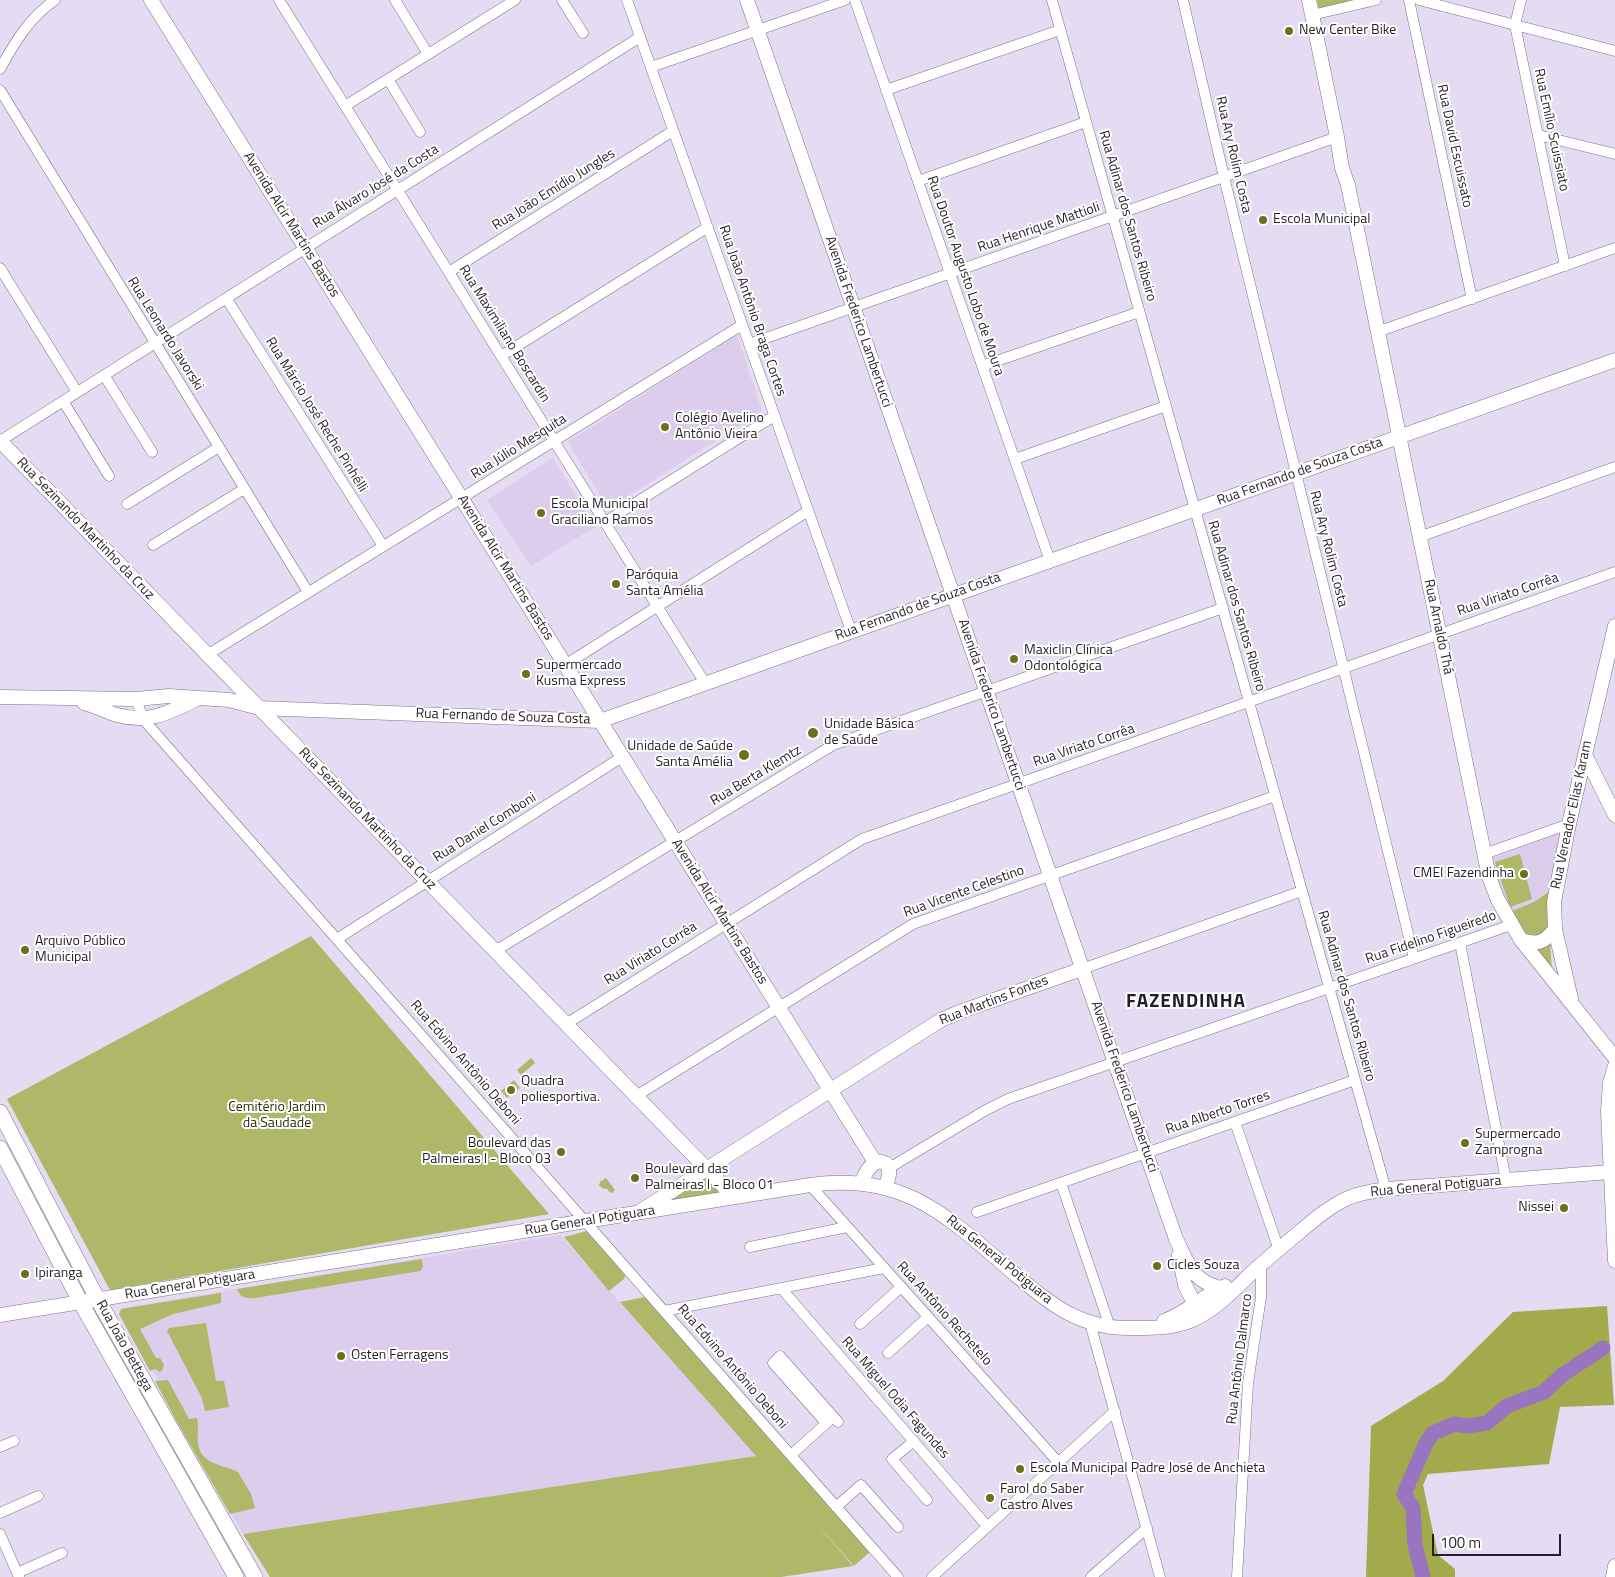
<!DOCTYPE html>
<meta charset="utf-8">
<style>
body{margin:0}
#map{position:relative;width:1615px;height:1577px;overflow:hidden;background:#e5dbf2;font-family:"Titillium Web",sans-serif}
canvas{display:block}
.scale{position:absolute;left:1432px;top:1534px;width:129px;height:22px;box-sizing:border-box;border:2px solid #231f27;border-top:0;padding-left:6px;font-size:15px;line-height:18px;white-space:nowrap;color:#231f27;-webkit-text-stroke:4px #fff;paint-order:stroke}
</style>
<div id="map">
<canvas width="1615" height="1577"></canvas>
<div class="scale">100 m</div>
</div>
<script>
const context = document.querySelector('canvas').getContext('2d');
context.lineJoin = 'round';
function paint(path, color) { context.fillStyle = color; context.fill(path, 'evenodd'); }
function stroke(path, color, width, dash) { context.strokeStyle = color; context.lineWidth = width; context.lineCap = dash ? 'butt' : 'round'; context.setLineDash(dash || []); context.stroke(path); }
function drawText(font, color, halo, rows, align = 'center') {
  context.font = font + ' "Titillium Web",sans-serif'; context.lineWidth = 4; context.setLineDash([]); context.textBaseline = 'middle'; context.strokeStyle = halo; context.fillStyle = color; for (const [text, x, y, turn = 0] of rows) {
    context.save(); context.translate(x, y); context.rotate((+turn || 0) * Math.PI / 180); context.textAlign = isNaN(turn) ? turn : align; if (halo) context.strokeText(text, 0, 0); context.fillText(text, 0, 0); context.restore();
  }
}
paint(new Path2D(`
 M737,335L762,411L608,509L568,442Z
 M553,458L595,527L531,566L487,500Z
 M1560,833L1550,891L1534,902L1510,912L1499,889L1492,858Z
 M560,1235L756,1456L243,1534L121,1314L123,1308Z`), '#dbcdeb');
paint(new Path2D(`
 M1317,0H1353L1319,9Z
 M1520,854L1532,899L1510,907L1495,862Z
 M1550,891V924L1540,938L1528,937L1510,912L1534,902Z
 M311,936L549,1214L110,1290L7,1099Z
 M1550,942L1552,970L1536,948Z
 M531,1058L535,1063L521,1075L517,1070Z
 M514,1080L520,1088L507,1098L501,1091Z
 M705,1177L721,1194L667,1201Z
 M606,1178L615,1190L612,1193L609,1192L608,1189L602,1188L599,1185L600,1182Z
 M587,1231L625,1275L624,1279L609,1291L564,1237Z
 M422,1259L423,1267L420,1271L255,1298C247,1299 240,1298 237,1289Z
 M221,1293V1303L173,1314L140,1329L156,1358H160L164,1365L162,1371L160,1372L155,1369L150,1371L119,1314L121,1309Z
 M645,1297L870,1552L854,1566L810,1516L853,1566L781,1577H270L243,1534L756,1456L620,1302Z
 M206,1323L216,1381H224L229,1407L205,1411L202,1398L167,1331L169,1328Z
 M168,1380L189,1419L197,1418C199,1426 197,1434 198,1443C201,1465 222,1464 238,1472L251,1494L255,1508L230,1514L177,1422L155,1381Z`), '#afb768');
paint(new Path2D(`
 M1607,1306L1614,1405L1560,1407L1549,1464L1428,1474L1423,1485L1438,1555L1455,1569V1577H1366L1371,1426L1443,1381L1513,1312Z`), '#a2aa4c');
stroke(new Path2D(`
 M1423,1577L1415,1545L1413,1508L1404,1494L1426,1443L1433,1433L1455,1424L1467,1426L1487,1423L1507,1406L1544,1392L1562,1375L1603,1348`), '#9974c0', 15);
const street = new Path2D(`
 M279,0L705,683
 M395,0L428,54
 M562,0L583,33
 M627,0L851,631
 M855,0L1050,561
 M1052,0L1386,1190
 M1183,0L1224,177L1414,958
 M1409,0L1472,299
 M1419,0L1615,51
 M1521,0L1515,25L1565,266
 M1312,15L1376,0
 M651,67L845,0
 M0,69C15,42 29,18 55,0
 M388,79L420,132
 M0,90L308,592
 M886,90L1060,30
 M345,106L515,0
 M1538,135L1615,154
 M918,181L1086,122
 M0,268L77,392
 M449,272L673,131
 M226,298L383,546
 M1377,332L1615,248
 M749,344L1337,137
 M501,356L708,227
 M982,366L1139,312
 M104,375L152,452
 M63,401L109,476
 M0,441L640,37
 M1015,459L1166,406
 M127,504L219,447
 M605,522L774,416
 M1419,537L1615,467
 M153,545L244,489
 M207,655L742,325
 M565,665L808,511
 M136,699L143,719L898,1577
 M1484,854L1569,824
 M337,939L622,757
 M1460,943L1506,1180
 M495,951L833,745L1223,608
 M1082,969L1302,891
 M566,1024L862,839L1615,572
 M636,1096L913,924L1275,796
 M1235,1122L1279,1250
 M889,1168L986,1110L1008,1099L1511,925
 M1061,1183L1110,1327
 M810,1185L1058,1462
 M977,1212L1355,1080
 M750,1247L847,1227
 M781,1288L987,1526
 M664,1311L884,1268
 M1090,1323L1160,1577
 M860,1324L901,1287
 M888,1353L928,1317
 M826,1423L773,1363L780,1356L838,1422
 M914,1441L892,1459L927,1500
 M0,1447L14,1441
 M791,1455L831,1419
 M836,1507L861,1485L898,1527
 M0,1513L38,1496
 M0,1534L19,1577
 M17,1573L62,1553
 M932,1577L1115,1411
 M1091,1577L1147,1528
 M1237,1577L1248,1383L1261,1297V1265`);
const secondary = new Path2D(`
 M151,0L875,1162
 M747,0L1176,1239C1188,1263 1192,1281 1220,1288
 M1309,0L1337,137L1342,168L1348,185L1489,877L1498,900L1521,940L1615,1058
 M0,441L734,1197
 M0,697L136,699L169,696L229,700L259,708L600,721L1615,360
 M84,703C96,706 106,712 117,715C150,724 170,712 199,698
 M1585,755L1615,815
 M1521,940C1538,945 1544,943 1555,929
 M1571,999L1555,929L1554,902L1569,824L1615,626
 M1615,1066L1610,1083L1608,1112L1615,1261
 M862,1183C871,1149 901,1160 884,1188
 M642,1210L941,1020L962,1011L1082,969
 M1179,1255L1185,1285L1195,1305
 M0,1315L810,1185C906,1171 950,1219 1017,1276C1051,1305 1081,1328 1128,1328C1149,1328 1170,1329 1190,1321C1217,1310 1235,1288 1256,1269C1267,1259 1279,1249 1290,1240C1308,1225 1326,1208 1348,1198C1376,1187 1411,1188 1441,1185C1497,1181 1554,1176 1610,1172L1615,1173
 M1164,1321C1187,1313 1204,1295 1225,1286
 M1613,1577L1615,1566`);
const primary = new Path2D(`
 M0,1112L98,1300L255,1577
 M0,1148L81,1303L236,1577`);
stroke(street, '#7c7388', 11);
stroke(secondary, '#7c7388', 15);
stroke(primary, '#7c7388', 16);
stroke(street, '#fff', 10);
stroke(secondary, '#fff', 14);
stroke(primary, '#fff', 15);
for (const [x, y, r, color] of [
 [1289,31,5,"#6b7118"],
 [1263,220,5,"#6b7118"],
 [665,427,5,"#6b7118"],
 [541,513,5,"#6b7118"],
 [616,584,5,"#6b7118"],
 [1014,659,5,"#6b7118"],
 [526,674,5,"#6b7118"],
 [813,733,6,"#6b7118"],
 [744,755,6,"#6b7118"],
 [1524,874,5,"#6b7118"],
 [25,950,5,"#6b7118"],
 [511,1090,5,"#6b7118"],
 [1465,1143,5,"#6b7118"],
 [561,1152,5,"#6b7118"],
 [635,1178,5,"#6b7118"],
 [1564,1208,5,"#6b7118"],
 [1157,1266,5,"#6b7118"],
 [25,1274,5,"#6b7118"],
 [341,1356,5,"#6b7118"],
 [1020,1469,5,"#6b7118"],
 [990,1498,5,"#6b7118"]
]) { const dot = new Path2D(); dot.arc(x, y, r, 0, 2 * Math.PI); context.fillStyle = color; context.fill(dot); stroke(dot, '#fff', 2); }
drawText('14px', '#231f27', '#fff', [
 ["New Center Bike",1299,31],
 ["Escola Municipal",1273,220],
 ["Colégio Avelino",675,419],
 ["Antônio Vieira",675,435],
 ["Escola Municipal",551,505],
 ["Graciliano Ramos",551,521],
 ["Paróquia",626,576],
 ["Santa Amélia",626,592],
 ["Maxiclin Clínica",1024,651],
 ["Odontológica",1024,667],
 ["Supermercado",536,666],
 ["Kusma Express",536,682],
 ["Unidade Básica",824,725],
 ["de Saúde",824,741],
 ["Unidade de Saúde",733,747,"right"],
 ["Santa Amélia",733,763,"right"],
 ["CMEI Fazendinha",1514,874,"right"],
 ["Arquivo Público",35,942],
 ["Municipal",35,958],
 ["Quadra",521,1082],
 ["poliesportiva.",521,1098],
 ["Supermercado",1475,1135],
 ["Zamprogna",1475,1151],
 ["Boulevard das",551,1144,"right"],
 ["Palmeiras I - Bloco 03",551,1160,"right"],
 ["Boulevard das",645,1170],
 ["Palmeiras I - Bloco 01",645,1186],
 ["Nissei",1554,1208,"right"],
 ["Cicles Souza",1167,1266],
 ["Ipiranga",35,1274],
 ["Osten Ferragens",351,1356],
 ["Escola Municipal Padre José de Anchieta",1030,1469],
 ["Farol do Saber",1000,1490],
 ["Castro Alves",1000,1506]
], 'left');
drawText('14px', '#231f27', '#fff', [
 ["Rua Emílio Scuissiato",1551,130,78],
 ["Rua David Escuissato",1454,146,78],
 ["Rua Ary Rolim Costa",1233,155,77],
 ["Rua Álvaro José da Costa",376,187,-32],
 ["Rua João Emídio Jungles",554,190,-32],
 ["Rua Adinar dos Santos Ribeiro",1127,216,74],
 ["Avenida Alcir Martins Bastos",291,225,58],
 ["Rua Henrique Mattioli",1039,228,-19],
 ["Rua Doutor Augusto Lobo de Moura",965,276,71],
 ["Rua João Antônio Braga Cortes",752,311,71],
 ["Avenida Frederico Lambertucci",858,322,71],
 ["Rua Leonardo Javorski",165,334,58],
 ["Rua Maximiliano Boscardin",504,334,58],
 ["Rua Márcio José Reche Pinhélli",316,415,58],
 ["Rua Júlio Mesquita",519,447,-32],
 ["Rua Fernando de Souza Costa",1300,472,-20],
 ["Rua Sezinando Martinho da Cruz",85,529,46],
 ["Rua Ary Rolim Costa",1328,549,76],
 ["Avenida Alcir Martins Bastos",505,568,58],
 ["Rua Viriato Corrêa",1508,595,-19],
 ["Rua Adinar dos Santos Ribeiro",1236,606,74],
 ["Rua Fernando de Souza Costa",918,607,-20],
 ["Rua Arnaldo Thá",1438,627,78],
 ["Avenida Frederico Lambertucci",991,705,71],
 ["Rua Fernando de Souza Costa",503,717,2],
 ["Rua Viriato Corrêa",1084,746,-19],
 ["Rua Berta Klemtz",756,776,-31],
 ["Rua Vereador Elias Karam",1572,815,-78],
 ["Rua Sezinando Martinho da Cruz",367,819,46],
 ["Rua Daniel Comboni",485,828,-32],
 ["Rua Vicente Celestino",964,892,-20],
 ["Avenida Alcir Martins Bastos",719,912,58],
 ["Rua Fidelino Figueiredo",1431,938,-19],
 ["Rua Viriato Corrêa",651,954,-32],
 ["Rua Adinar dos Santos Ribeiro",1346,996,74],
 ["Rua Martins Fontes",994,1001,-21],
 ["Rua Edvino Antônio Deboni",465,1063,49],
 ["Avenida Frederico Lambertucci",1124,1087,71],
 ["Rua Alberto Torres",1218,1113,-19],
 ["Rua General Potiguara",1436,1187,-5],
 ["Rua General Potiguara",590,1221,-9],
 ["Rua General Potiguara",999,1260,39],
 ["Rua General Potiguara",190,1285,-9],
 ["Rua Antônio Rechetelo",944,1314,48],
 ["Rua João Bettega",124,1346,61],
 ["Rua Antônio Dalmarco",1240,1359,-83],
 ["Rua Edvino Antônio Deboni",732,1367,49],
 ["Rua Miguel Odia Fagundes",895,1398,49]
]);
drawText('14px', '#2e3108', '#fff', [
 ["Cemitério Jardim",277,1108],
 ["da Saudade",277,1124]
]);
context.letterSpacing = '1px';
drawText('bold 19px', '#231f27', '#fff', [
 ["FAZENDINHA",1186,1002]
]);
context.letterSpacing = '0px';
</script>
